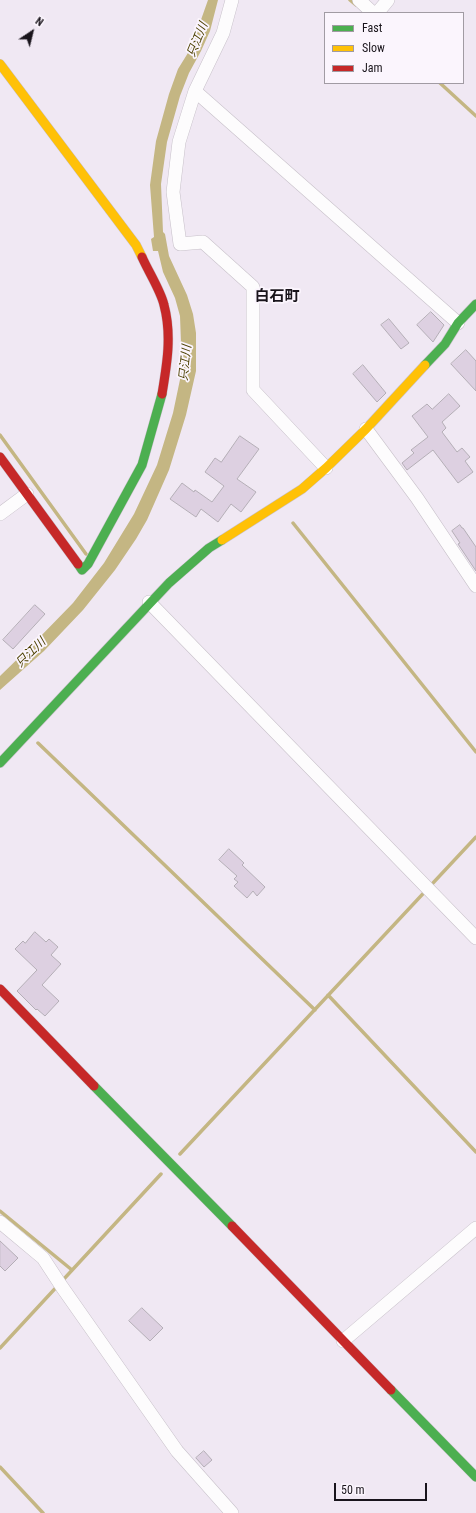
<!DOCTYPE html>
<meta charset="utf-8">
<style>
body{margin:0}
#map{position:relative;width:476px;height:1513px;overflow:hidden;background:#f0e8f3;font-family:"Roboto Condensed",sans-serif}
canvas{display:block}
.legend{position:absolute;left:324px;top:12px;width:140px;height:72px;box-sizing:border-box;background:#fbf5fd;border:1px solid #a19ba3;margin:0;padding:5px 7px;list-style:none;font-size:12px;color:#19141b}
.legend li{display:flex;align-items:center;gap:8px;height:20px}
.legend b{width:20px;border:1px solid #a19ba3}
.north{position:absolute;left:12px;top:12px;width:40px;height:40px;-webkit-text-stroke:3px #fbf5fd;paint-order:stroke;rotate:35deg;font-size:11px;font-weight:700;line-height:16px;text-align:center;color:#19141b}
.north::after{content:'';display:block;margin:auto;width:14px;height:18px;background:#19141b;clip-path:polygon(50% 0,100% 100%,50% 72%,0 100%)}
.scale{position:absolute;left:334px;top:1483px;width:93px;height:18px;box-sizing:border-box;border:2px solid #19141b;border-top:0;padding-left:5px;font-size:12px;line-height:14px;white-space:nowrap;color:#19141b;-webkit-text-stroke:3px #fbf5fd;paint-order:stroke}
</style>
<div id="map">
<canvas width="476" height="1513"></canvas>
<ul class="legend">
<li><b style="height:5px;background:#4caf50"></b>Fast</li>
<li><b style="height:5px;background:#ffc107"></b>Slow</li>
<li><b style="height:5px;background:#c62828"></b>Jam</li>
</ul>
<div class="north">N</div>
<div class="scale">50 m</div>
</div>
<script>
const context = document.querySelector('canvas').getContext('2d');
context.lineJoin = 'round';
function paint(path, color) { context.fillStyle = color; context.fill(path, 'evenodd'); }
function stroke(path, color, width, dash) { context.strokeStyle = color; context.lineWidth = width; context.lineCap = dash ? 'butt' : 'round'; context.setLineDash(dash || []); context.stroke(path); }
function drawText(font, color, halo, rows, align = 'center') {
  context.font = font + ' "Roboto Condensed","Noto Sans JP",sans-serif'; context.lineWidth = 3.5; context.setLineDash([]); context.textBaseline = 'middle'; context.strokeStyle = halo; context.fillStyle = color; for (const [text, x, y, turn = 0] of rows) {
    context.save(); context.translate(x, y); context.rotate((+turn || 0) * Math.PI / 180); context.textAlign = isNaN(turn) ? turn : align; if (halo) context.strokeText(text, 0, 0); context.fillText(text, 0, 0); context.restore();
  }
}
paint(new Path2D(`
 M208,0H218L210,31L201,51L189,73L180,96L167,142L161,184L163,232L165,234L169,256L187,295L193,314L196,333V371L186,415L169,470L147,520L136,539L115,570L83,610L44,651L0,690V676L36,641L73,603L104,563L134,514L157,465L173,413L182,370L180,316L175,298L163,272L158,251H153L151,239L154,237L150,185L156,141L169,94L178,69L191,48Z`), '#c4b683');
stroke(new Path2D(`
 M350,0L356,5
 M440,83L476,116
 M0,435L86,554
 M293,523L476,752
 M38,743L315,1010
 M328,995L476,1152
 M180,1154L476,837
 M0,1211L72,1270
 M0,1348L161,1174
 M0,1467L43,1513`), '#c4b683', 3.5);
const building = new Path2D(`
 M431,312L444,325L433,342L417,325Z
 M389,319L409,343L401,349L381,325Z
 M466,350L476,361V391L451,364Z
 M363,365L386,393L377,402L353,374Z
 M449,394L460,406L442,422L446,428L442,432L457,452L462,448L470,457L465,461L473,472L458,483L433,450L407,470L402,463L414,453L411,450L428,437L412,416L427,404L432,409Z
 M240,436L259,449L237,479L256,492L241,512L231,504L218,522L201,509L196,517L170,499L182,483L194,492L195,490L212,502L224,486L205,472L215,458L221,462Z
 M460,525L462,528H463L476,547V571L458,544L460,543L452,531Z
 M35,605L45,614L13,649L3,640Z
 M229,849L244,863L242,865L265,887L257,896L253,891L247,898L234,886L238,882L234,879L237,876L219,860Z
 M35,932L46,942L49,939L58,947L51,955L61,964L42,985L59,1001L45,1016L37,1009L36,1010L17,991L37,970L15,949L23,941L25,943Z
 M0,1241L18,1258L5,1271L0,1266Z
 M142,1308L163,1328L150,1341L129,1321Z
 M204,1451L212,1460L204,1467L196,1458Z`);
paint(building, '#ddd0e1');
stroke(building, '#b4aeb6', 1);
const street = new Path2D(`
 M232,0L223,33L195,91L179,142L173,192L180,244L203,242L253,287V390L326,468
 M359,0L373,13L378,12L388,0
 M195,91L458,323
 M366,429L417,498L476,586
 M0,514L27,494
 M149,602L476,938
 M0,1222L43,1258L62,1287L177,1451L232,1513
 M343,1341L476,1228`);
const fast = new Path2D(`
 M425,365L445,344L458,323L476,304
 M78,564L82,570L88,564L142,465L162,394
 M0,763L169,583L209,548L222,540
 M94,1086L232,1226
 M391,1390L476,1477`);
const slow = new Path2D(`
 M0,64L136,245L142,257
 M222,540L302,489L326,468L366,429L425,365`);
const jam = new Path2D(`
 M142,257C148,271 161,291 164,305C172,335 167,364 162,394
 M0,457L78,564
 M0,989L94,1086
 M232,1226L391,1390`);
stroke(street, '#c7c0c9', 14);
stroke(fast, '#c7c0c9', 10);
stroke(slow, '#c7c0c9', 10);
stroke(jam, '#c7c0c9', 10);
stroke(street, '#fdfcfd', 13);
stroke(fast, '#4caf50', 9);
stroke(slow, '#ffc107', 9);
stroke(jam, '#c62828', 9);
drawText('italic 12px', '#4c4000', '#fbf5fd', [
 ["只江川",198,40,-68],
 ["只江川",186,363,-84],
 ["只江川",31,653,-44]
]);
drawText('bold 15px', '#19141b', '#fbf5fd', [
 ["白石町",277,297]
]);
</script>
